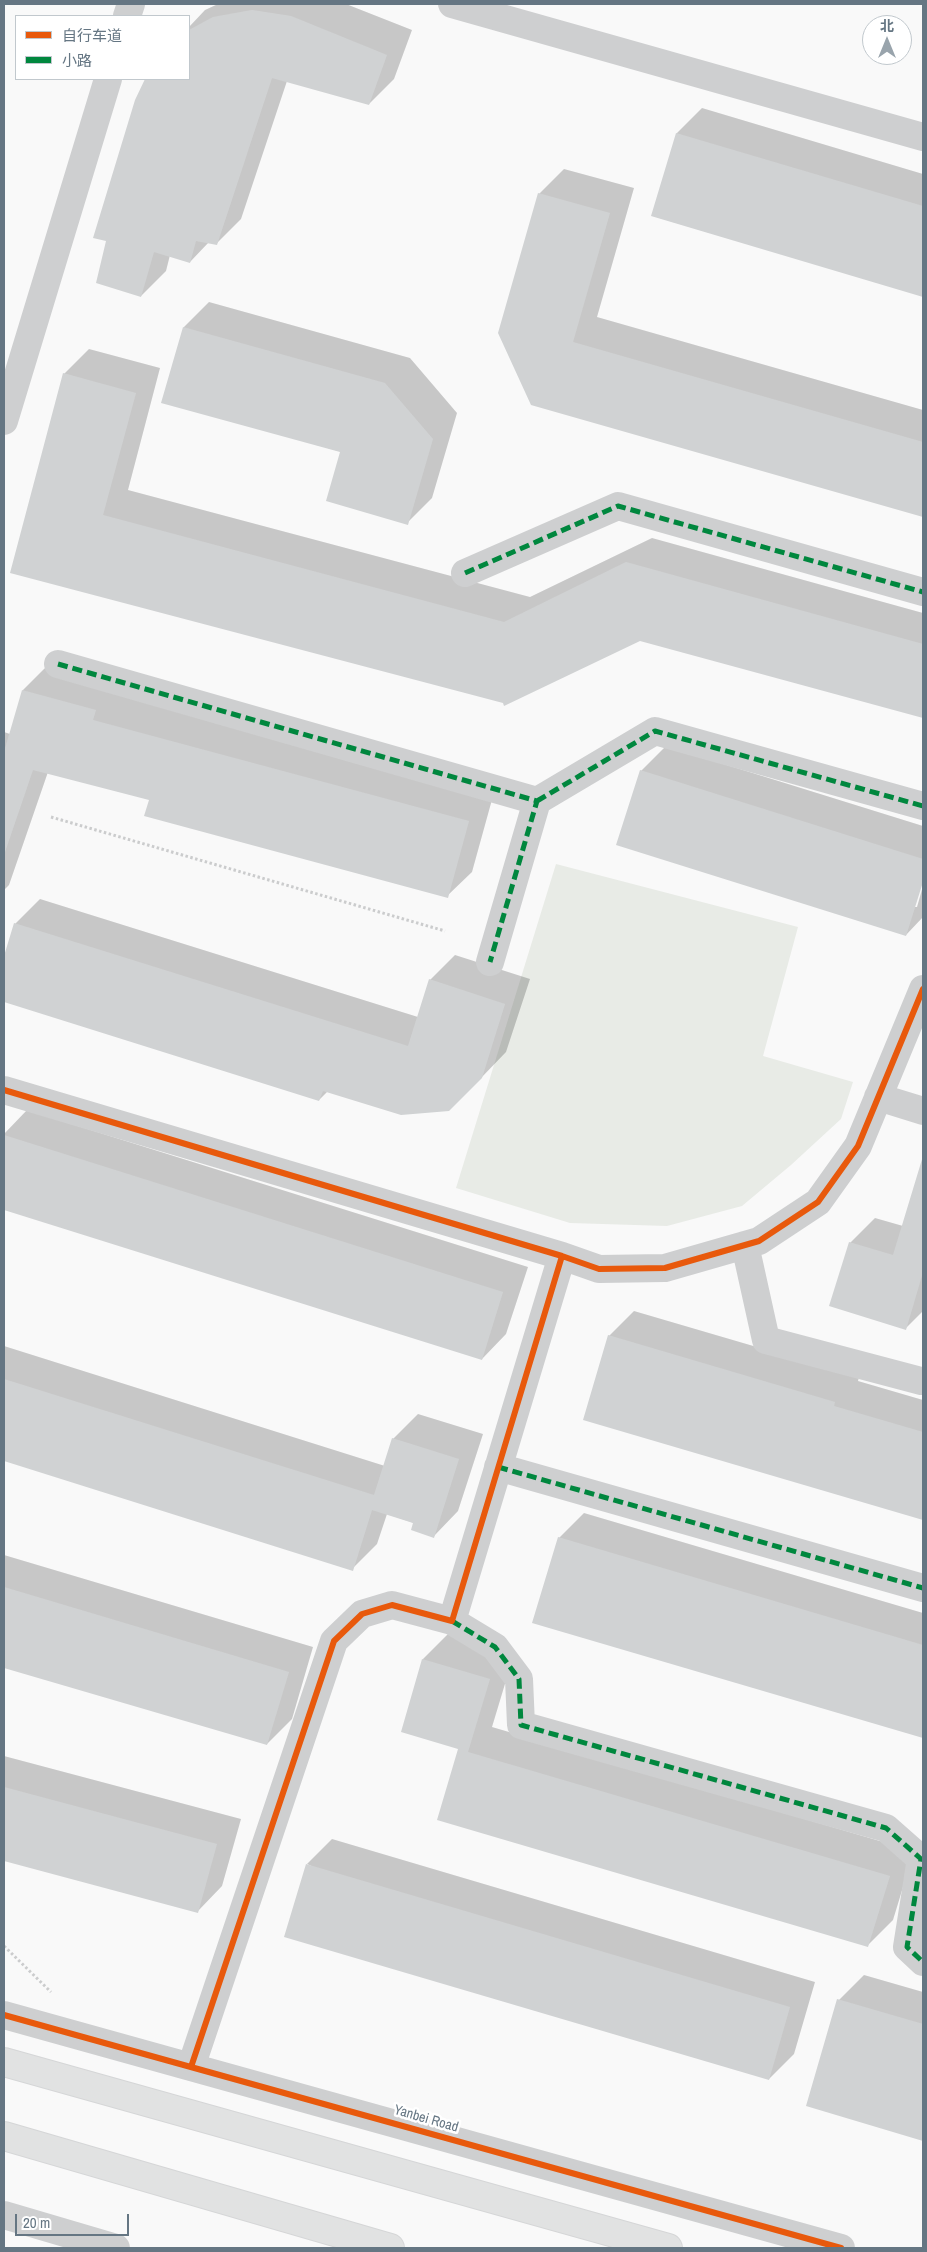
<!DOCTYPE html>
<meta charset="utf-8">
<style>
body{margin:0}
#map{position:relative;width:927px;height:2252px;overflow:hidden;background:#f9f9f9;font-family:"Archivo Narrow","Noto Sans SC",sans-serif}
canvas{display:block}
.frame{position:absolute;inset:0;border:5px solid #657683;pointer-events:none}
.legend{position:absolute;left:15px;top:15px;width:175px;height:65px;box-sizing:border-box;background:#fff;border:1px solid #c1c8cd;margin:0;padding:6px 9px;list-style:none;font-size:15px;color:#657683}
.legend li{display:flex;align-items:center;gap:10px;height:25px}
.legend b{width:25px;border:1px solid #c1c8cd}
.north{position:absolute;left:862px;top:15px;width:50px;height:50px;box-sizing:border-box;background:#fff;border:1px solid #c1c8cd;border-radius:50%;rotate:0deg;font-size:14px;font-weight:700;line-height:20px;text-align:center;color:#657683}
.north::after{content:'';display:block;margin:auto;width:18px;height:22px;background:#99a4ac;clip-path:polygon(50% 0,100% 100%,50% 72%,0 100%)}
.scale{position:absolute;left:15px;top:2214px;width:114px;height:22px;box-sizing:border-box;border:2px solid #657683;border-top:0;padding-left:6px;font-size:15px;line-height:18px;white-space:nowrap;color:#657683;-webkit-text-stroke:4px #fff;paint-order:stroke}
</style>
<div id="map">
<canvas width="927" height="2252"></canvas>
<div class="frame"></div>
<ul class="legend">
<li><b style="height:6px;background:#e8590c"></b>自行车道</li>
<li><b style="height:6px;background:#00873e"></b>小路</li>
</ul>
<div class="north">北</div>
<div class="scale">20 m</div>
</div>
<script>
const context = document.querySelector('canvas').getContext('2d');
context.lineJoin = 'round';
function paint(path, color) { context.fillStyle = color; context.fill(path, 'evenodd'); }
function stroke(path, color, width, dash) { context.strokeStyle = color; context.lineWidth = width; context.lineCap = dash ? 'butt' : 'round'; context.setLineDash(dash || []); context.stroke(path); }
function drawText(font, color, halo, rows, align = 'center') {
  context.font = font + ' "Archivo Narrow",sans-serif'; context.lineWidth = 5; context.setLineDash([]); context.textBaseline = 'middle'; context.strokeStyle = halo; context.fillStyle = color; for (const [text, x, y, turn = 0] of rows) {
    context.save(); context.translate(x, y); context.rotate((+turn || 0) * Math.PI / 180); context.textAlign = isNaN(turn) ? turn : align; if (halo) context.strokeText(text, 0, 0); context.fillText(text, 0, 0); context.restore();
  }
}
paint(new Path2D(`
 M556,864L798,927L763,1056L853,1082L841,1119L791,1165L742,1206L667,1226L570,1223L456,1188Z`), '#e8ebe6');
paint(new Path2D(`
 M218,4H346L412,30L394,79L369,104L287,81L241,219L216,244L209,242L190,262L170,255L166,271L141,296L136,100L146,79H189V27L205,10Z
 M702,108L923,174V296L653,216L677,133Z
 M564,169L634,188L597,317L923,410V515L532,404L539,194Z
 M209,302L410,358L457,413L432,498L407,523L342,452L163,402L184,327Z
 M89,349L160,368L128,490L530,597L652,538L923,613V717L640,639L504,702L11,572L64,374Z
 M48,665L493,796L472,872L447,896L150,799L48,772L9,885L4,890V732L10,734L23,690Z
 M666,746L923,826V878L914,907H917L923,886V917L906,935L641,771Z
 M40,899L418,1017L430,980L455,955L530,979L506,1052L481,1078L328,1091L319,1100L4,1001V960L15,924Z
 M27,1110L528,1267L506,1334L482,1359L4,1209V1134Z
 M923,1159V1311L906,1328L850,1243L875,1218L903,1226Z
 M634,1311L859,1377L858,1381L923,1400V1519L585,1419L609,1336Z
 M4,1346L385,1466L393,1439L418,1414L483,1434L458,1511L434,1536L414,1523L387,1514L377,1544L352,1569L4,1460Z
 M584,1513L923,1613V1736L534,1622L559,1538Z
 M4,1555L313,1647L292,1719L267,1744L4,1666Z
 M448,1634L514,1654L492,1727L914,1851L893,1920L868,1945L439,1819L460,1748L402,1731L423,1659Z
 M4,1756L241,1819L222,1886L198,1911L4,1860Z
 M332,1839L815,1982L794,2054L769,2079L307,1864Z
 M864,1975L923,1992V2140L807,2105L839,2000Z`), '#0003');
paint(new Path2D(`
 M252,10L291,16L387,55L369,105L272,78L217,245L196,241L190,263L154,252L141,297L96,283L106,241L93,238L135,100L145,79H189V30L213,17Z
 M676,133L923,206V297L651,216Z
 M538,193L610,213L573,342L923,442V517L531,405L498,333Z
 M183,327L385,383L433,439L408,525L326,501L340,452L161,403Z
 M63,373L136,393L103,515L504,622L626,562L923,644V718L640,641L504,706L503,703L10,573Z
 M22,690L96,710L93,720L469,821L448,898L144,816L149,800L33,770L4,855V752Z
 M640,770L923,859V882L906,936L616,845Z
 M14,923L408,1046L429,979L505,1004L482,1078L449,1111L401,1115L323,1091L319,1101L4,1002V956Z
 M4,1135L503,1292L482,1360L4,1210Z
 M923,1156V1272L906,1330L829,1306L849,1242L893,1255Z
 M608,1335L835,1402L834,1406L923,1432V1520L583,1420Z
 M4,1379L374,1495L392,1438L459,1459L434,1538L411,1530L413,1523L372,1510L353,1571L4,1461Z
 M558,1537L923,1645V1738L532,1623Z
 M4,1587L289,1672L267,1745L4,1668Z
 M422,1659L490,1679L468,1752L890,1876L868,1947L437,1820L458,1749L401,1732Z
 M4,1787L217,1844L198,1913L4,1861Z
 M306,1864L790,2007L769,2080L284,1937Z
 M837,1999L923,2024V2141L806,2106Z`), '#d0d2d3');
const major = new Path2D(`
 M4,2062L668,2248
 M4,2136L390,2248`);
stroke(major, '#d5d6d7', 30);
stroke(new Path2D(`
 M51,817L445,931
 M4,1946L51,1992`), '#cbcccd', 3, [2.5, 2.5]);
stroke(new Path2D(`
 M452,4L923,137
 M127,16L131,4
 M4,421L108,79
 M465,573L618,506L923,592
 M58,664L537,801L490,962
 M537,801L655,731L923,806
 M4,1090L562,1256L599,1269L665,1268L759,1241L818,1202L858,1146L923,989
 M878,1097L923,1111
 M745,1245L766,1340L921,1381
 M498,1467L923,1588
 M452,1621L495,1647L519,1679L521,1725L886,1828L921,1859L907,1947L923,1962
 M4,2015L841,2248
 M191,2067L334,1641L362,1614L392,1605L452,1621L562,1256
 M4,2215L116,2248`), '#cecfd0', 28);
stroke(major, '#e1e2e2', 28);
stroke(new Path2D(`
 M465,573L618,506L923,592
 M58,664L537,801L490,962
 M537,801L655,731L923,806
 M498,1467L923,1588
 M452,1621L495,1647L519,1679L521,1725L886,1828L921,1859L907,1947L923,1962`), '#00873e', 5, [10, 5]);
stroke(new Path2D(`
 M4,1090L562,1256L599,1269L665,1268L759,1241L818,1202L858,1146L923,989
 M4,2015L841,2248
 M191,2067L334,1641L362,1614L392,1605L452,1621L562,1256`), '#e8590c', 6);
drawText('14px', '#657683', '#fff', [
 ["Yanbei Road",426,2119,16]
]);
</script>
